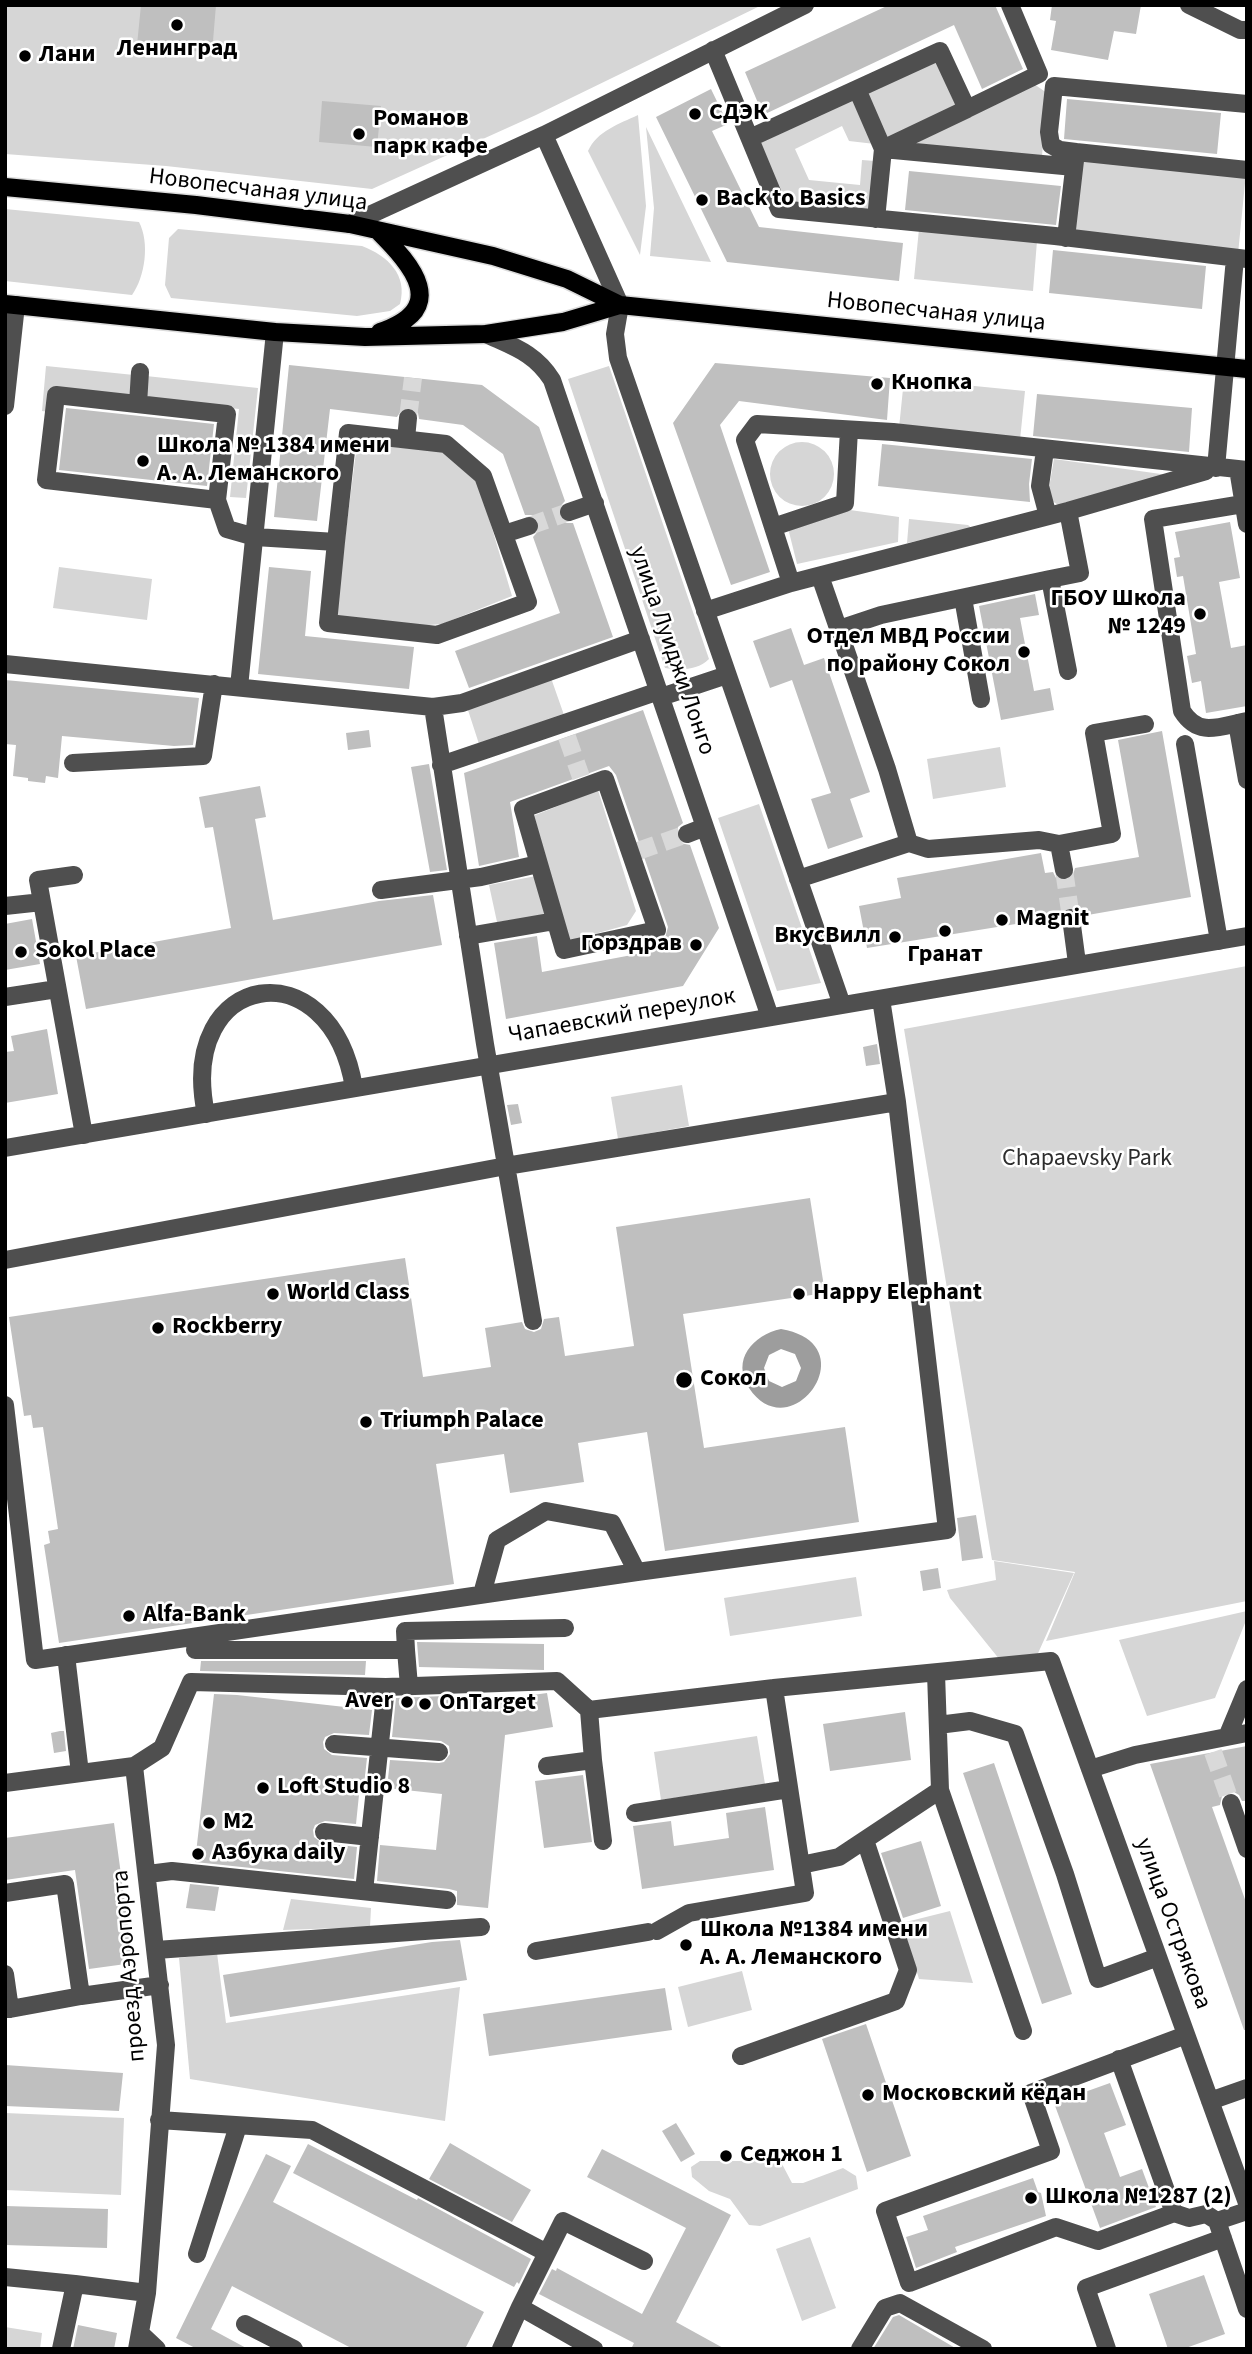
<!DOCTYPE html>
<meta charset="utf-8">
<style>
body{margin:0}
#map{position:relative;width:1252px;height:2354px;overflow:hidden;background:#fff;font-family:"Source Sans 3",sans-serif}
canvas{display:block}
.frame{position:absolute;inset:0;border:7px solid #000;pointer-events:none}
</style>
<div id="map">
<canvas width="1252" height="2354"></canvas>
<div class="frame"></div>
</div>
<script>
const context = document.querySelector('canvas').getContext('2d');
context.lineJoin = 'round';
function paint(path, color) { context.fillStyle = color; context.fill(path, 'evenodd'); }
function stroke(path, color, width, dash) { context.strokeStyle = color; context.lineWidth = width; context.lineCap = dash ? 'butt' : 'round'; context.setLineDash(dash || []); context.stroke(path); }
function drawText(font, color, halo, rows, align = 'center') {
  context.font = font + ' "Source Sans 3",sans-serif'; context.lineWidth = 5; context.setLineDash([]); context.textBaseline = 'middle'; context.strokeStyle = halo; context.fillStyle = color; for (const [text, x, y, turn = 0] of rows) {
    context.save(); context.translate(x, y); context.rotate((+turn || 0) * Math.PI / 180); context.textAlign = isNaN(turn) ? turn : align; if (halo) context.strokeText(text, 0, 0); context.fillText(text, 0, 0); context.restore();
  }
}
paint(new Path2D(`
 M5,5H762L536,115L372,189L166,166L5,154Z
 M935,60L956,106L888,139L867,93Z
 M1034,84L1047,93L1042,156L908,143Z
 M855,98L875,144L849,141L842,126L795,149L809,180L860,185L862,160L875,161L871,212L783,204L759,142Z
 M638,115L646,206L640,255L588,151C597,131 619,124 638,115Z
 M646,127L711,262L650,256L654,208Z
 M1080,157L1246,173L1238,254L1072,238Z
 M5,209L139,222C150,243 145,277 132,295L5,281Z
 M178,229L362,246C388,256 408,275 400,304L390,311L357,316L171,298L165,285L169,238Z
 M919,229L1037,241L1033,291L914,279Z
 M46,366L134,375L132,396L51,388L48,412L42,411Z
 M609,366L709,659C697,671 680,670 665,668L568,379Z
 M146,376L258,388L246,498L230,497L239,409L144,398Z
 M904,379L1025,391L1020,440L899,428Z
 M770 474a32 32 0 1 1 64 0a32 32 0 1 1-64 0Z
 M357,444L445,451L478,481L512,596L442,624L416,626L335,617Z
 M1054,459L1175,476L1060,506L1052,501L1049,488Z
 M843,509L899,517L898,542L797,564L788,528Z
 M909,519L968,525L973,529L907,543Z
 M59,567L152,579L147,620L53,608Z
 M551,678L564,715L479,744L467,707Z
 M1000,747L1006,787L933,799L927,759Z
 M598,790L636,911L627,925L569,941L533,816Z
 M759,804L821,983L777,991L718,818Z
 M536,876L548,915L497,922L489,885Z
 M1247,966V1601L1046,1641L1075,1572L992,1560L904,1029Z
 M682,1085L689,1126L618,1139L611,1097Z
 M994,1561L1074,1573L1035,1660L1004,1665L950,1598L947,1590L996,1580Z
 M856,1577L862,1616L730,1636L724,1598Z
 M1247,1611V1618L1215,1698L1147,1716L1119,1640Z
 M757,1736L765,1784L661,1800L654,1752Z
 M291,1899L371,1908L370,1927L283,1930Z
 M950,1911L973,1983L919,1979L902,1923Z
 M217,1953L226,2023L460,1987L445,2121L190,2079L179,1958Z
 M742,1971L752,2010L688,2027L678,1987Z
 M5,2113L124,2118L121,2195L5,2190Z
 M763,2156L782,2164L792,2183H803L843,2168L856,2176L858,2189L760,2226L749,2225L730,2199L709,2191L692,2177L691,2167L700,2161H742Z
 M810,2237L836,2308L802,2321L776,2249Z
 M5,2327L42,2333L40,2349H5Z`), '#d6d6d6');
paint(new Path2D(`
 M781,1329C869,1344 791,1451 749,1388C731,1360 753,1335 781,1329ZM781,1349L795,1354L801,1368L796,1381L782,1387L769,1381L764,1368L769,1355Z`), '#9d9d9d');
paint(new Path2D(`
 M141,5H216L212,53L137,45Z
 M889,5H995L1023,69L982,89L954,25L763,115L745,72Z
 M1052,5H1141L1136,34L1114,31L1108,60L1051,50L1056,21L1050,20Z
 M711,89L728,124L712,131L759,227L903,243L899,281L727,262L656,117Z
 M1067,99L1221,113L1217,154L1064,139Z
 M322,101L381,106L377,147L319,142Z
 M909,171L1061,186L1056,225L905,210Z
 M1053,250L1206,266L1202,309L1049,293Z
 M715,363L890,378L887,420L739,401L720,425L770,572L731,585L673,423Z
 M289,365L482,385L539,427L565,501L558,509L559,516L566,523H573L613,637L469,688L455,651L560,613L533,537L540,529V522L532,515H525L503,454L463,425L419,419L418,413L410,407L403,408L397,417L330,409L317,521L274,517Z
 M1037,394L1192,408L1189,452L1033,436Z
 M66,408L214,424L207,486L59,470Z
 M882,444L1032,459L1029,484L1030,502L878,486Z
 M1230,522L1240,578L1219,582L1231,648L1247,645V706L1206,713L1201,681L1192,683L1187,656L1196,654L1183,576L1177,577L1174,558L1180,557L1175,532Z
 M269,567L311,571L305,636L414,647L409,689L258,674Z
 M1035,594L1039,615L1020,618L1034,691L1050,688L1054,710L1001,720L979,606Z
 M791,628L804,665L824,658L870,792L850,799L863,837L828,849L811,799L831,793L792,680L770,688L753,641Z
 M5,680L199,698L193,745L174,746L62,736L58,778L46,776L45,783L28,781V778L13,776L16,745L5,744Z
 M643,710L683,823L678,827L676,837L680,843L690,845L719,928L683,986L506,1019L494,943L537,936L542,972L653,951L659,941L665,938L668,927L616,775L609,766L510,802L519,857L479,866L464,773Z
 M369,730L371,747L348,750L346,733Z
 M1162,731L1191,897L1082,916L1076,908L1069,907L1061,913L1060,920L1054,921L1053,918L867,948L859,906L901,898L897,878L1041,853L1045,873L1053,872L1056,878L1065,881L1072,878L1075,868L1139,857L1118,740Z
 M429,764L447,870L430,872L411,767Z
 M260,786L266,817L255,819L273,920L379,901L433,895L442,945L86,1009L76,956L231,928L213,827L205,828L199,797Z
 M32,919L40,964L5,970V924Z
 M47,1029L58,1094L5,1103V1052L14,1051L11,1036Z
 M877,1044L880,1064L866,1066L863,1047Z
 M518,1104L522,1123L511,1125L507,1105Z
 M810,1198L825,1293L683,1314L704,1448L845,1427L859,1522L665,1551L647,1432L578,1443L584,1482L510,1493L504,1454L436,1464L454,1584L59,1643L44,1545L50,1543L48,1531L58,1529L43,1427L33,1428L31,1415L24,1416L9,1317L405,1258L423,1377L491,1367L485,1328L522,1322L525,1329L534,1332L541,1329L544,1319L559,1317L565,1356L634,1346L616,1227Z
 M976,1515L983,1558L962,1561L957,1518Z
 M938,1568L941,1588L923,1591L920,1571Z
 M417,1642L544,1644V1670L419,1667Z
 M201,1661H366L365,1675L200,1671Z
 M547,1693L553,1727L505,1735L488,1908L457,1905V1891L449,1889L377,1881L380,1845L436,1850L442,1794L387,1788L390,1760L439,1763L444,1762L450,1754L449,1746L441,1741L392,1737L396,1698L444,1696L490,1701Z
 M214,1694L237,1695L372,1710L369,1735L334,1733L325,1737L323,1742L324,1749L332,1755L367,1758L364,1785H360L356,1824L325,1821L315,1825L313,1830L314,1837L322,1843L357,1847L354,1879L195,1862Z
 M905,1712L911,1760L830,1771L823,1724Z
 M60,1731H64L66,1751L54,1753L51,1733Z
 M1247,1746V1801H1242L1239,1795L1234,1792H1228L1222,1796L1220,1805L1212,1807L1247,1905V2030H1244L1150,1764Z
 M994,1763L1072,1994L1042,2004L963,1773Z
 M583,1775L592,1842L544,1848L535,1781Z
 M765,1807L774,1870L642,1889L633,1826L671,1821L674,1846L729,1838L726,1813Z
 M114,1823L133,1963L89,1969L75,1870L5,1880V1838Z
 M921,1841L941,1906L903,1918L881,1853Z
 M190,1884L219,1887L215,1911L186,1908Z
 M460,1940L467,1980L230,2017L223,1975L432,1942Z
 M665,1988L672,2030L489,2056L483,2014Z
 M866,2024L911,2156L867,2172L822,2039Z
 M5,2065L123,2073L119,2111L5,2106Z
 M1110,2083L1126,2125L1104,2133L1120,2177L1142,2169L1156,2207L1100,2228L1054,2103Z
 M676,2123L695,2154L681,2162L662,2131Z
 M450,2143L531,2190L512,2222L429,2179Z
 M308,2144L417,2200L418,2198L531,2259L519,2284L517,2282L514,2287L293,2173Z
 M602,2149L731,2215L676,2322L725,2349H631L634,2343L539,2294L552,2269L556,2271L557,2268L642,2314L686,2228L587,2177Z
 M266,2154L291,2166L273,2202L484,2312L465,2349H353L232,2286L211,2329L248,2349H197L176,2338Z
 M1033,2178L1038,2192L1041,2193L1046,2216L955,2247L957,2252L916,2268L906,2237L928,2230L923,2216Z
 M5,2206L108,2209L107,2248L5,2245Z
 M1204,2275L1225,2334L1183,2349H1168L1149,2294Z
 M899,2315L957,2349H873L893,2317Z
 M78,2325L117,2333L114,2349H73Z`), '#bfbfbf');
stroke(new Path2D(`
 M408,418L413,378
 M529,526L569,512
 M567,737L581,777
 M638,851L687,834
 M1064,870L1071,918
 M1213,1752L1231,1803`), '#d9d9d9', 18, [18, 9]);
const major = new Path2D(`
 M5,187L196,205L350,224L493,256L567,279L620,305L1247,369
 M378,231C413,266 450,308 380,332
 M5,304L275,332L365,337L486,334L563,322L620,305`);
stroke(major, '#dbdbdb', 21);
stroke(new Path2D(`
 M1189,5L1240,30H1247
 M713,50L779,209L1055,236L1247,259
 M857,89L883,149L876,219
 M544,135L620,305L615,334L618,358L842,1005
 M750,138L940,51L967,109L1039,74L1010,5
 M885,148L967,109
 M883,149L1074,167
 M1076,152L1060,150L1051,145L1049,132L1054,86L1247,104
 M350,224L544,135L805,5
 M1066,238L1076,152L1247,170
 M486,334C514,347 535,353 552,380L770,1017
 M138,404L140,372
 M5,406L16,305
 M406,439L408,418
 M1045,450L1040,486L1048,516
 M1216,468L1235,258
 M1238,469L1247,524
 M217,500L46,480L56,395L227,414L217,500L227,529L255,537L336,542L348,433L446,444L483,476L528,602L437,635L328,623L336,542
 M1243,504L1153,519L1182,711C1199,738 1220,726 1247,721
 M569,512L595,503
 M773,527L845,503L849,430
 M504,534L529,526
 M820,576L887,769L909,843
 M791,583L745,440L757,424L893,432L1247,470
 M963,598L981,699
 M705,611L791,583L1068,511L1206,471
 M839,629L881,615L1050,579
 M5,664L433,707L485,1044L533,1321
 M1068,671L1050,579L1080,573L1068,511
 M239,687L275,332
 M661,697L727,675
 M433,707L462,703L641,639
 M1237,723L1247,780
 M1185,744L1219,941
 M73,763L203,756L214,684
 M441,765L659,691
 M605,779L657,930L564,950L523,809Z
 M687,834L705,827
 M1059,844L1112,834L1094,733L1145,724
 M74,875L38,880L84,1135
 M798,879L909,843L928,849L1039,840L1059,844L1064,870
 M381,890L481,877L538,864
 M5,906L42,902
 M1071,918L1077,963
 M468,936L555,921
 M5,997L57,989
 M206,1114C176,970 331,946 354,1088
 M5,1148L1247,936
 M5,1260L506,1166L897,1102
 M5,1405L35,1660L637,1572L947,1530L897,1102L881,999
 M482,1594L497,1540L546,1511L612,1523L637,1572
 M195,1650H406L405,1631L565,1628
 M406,1650L409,1686
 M66,1655L80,1773
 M589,1710L774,1688L1051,1661L1247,2203
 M938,1725L970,1721L1015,1734L1065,1874L1098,1979L1158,1957
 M1227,1737L1247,1689
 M334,1744L439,1752
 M593,1760L603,1841
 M134,1766L162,1748L191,1682L386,1687L557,1681L589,1710L593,1760L547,1766
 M1090,1769L1135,1755L1247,1733
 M5,1783L134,1766L166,2045L147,2293L137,2349
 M940,1790L1023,2031
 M1231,1803L1247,1849
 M635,1813L789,1789
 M324,1832L370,1837
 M801,1865L839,1857L940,1790L936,1673
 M148,1874L172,1871L447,1900
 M364,1891L386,1687
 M5,1893L65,1884L81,1996L160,1985
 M657,1931L689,1913L805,1893L774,1688
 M156,1950L481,1927
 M536,1951L648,1932
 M5,1974L10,2009H5
 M10,2009L81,1996
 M1186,2035L1031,2093L1051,2151L885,2211L909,2283L1056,2227L1098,2241L1174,2213L1189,2218L1206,2214L1217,2221L1247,2309
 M741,2056L896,2001L908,1970L865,1840
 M1119,2059L1174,2213
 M1210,2101L1247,2088
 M159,2120L312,2130L547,2253
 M1217,2221L1247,2211
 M197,2254L238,2126
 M5,2277L75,2284L61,2349
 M75,2284L147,2293
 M520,2307L563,2221L644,2261
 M245,2324L294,2349
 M140,2333L157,2349
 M501,2349L520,2307L594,2349
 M860,2349L885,2308L900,2303L983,2349
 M1107,2349L1086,2288L1223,2238`), '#4f4f4f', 18);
stroke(major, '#000', 18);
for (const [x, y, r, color] of [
 [177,25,7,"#000"],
 [25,56,7,"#000"],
 [695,114,7,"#000"],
 [359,134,7,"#000"],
 [702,200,7,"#000"],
 [877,384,7,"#000"],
 [143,461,7,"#000"],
 [1200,614,7,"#000"],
 [1024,652,7,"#000"],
 [1002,920,7,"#000"],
 [945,931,7,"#000"],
 [895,937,7,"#000"],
 [696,945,7,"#000"],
 [21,952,7,"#000"],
 [273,1294,7,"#000"],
 [799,1294,7,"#000"],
 [158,1328,7,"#000"],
 [684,1380,9,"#000"],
 [366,1422,7,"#000"],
 [129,1616,7,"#000"],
 [407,1702,7,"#000"],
 [425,1704,7,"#000"],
 [263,1788,7,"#000"],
 [209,1823,7,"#000"],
 [198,1854,7,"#000"],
 [686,1945,7,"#000"],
 [868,2095,7,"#000"],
 [726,2156,7,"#000"],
 [1031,2198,7,"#000"]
]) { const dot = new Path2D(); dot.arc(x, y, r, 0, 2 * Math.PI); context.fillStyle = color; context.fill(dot); stroke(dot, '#fff', 2.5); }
drawText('bold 24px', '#000', '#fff', [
 ["Ленинград",177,50,"center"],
 ["Лани",39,56],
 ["СДЭК",709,114],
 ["Романов",373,120],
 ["парк кафе",373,148],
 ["Back to Basics",716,200],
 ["Кнопка",891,384],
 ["Школа № 1384 имени",157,447],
 ["А. А. Леманского",157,475],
 ["ГБОУ Школа",1186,600,"right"],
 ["№ 1249",1186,628,"right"],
 ["Отдел МВД России",1010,638,"right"],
 ["по району Сокол",1010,666,"right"],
 ["Magnit",1016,920],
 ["ВкусВилл",881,937,"right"],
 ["Горздрав",682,945,"right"],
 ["Sokol Place",35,952],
 ["Гранат",945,956,"center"],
 ["World Class",287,1294],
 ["Happy Elephant",813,1294],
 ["Rockberry",172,1328],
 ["Сокол",700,1380],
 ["Triumph Palace",380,1422],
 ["Alfa-Bank",143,1616],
 ["Aver",393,1702,"right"],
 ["OnTarget",439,1704],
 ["Loft Studio 8",277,1788],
 ["M2",223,1823],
 ["Азбука daily",212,1854],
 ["Школа №1384 имени",700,1931],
 ["А. А. Леманского",700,1959],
 ["Московский кёдан",882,2095],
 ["Седжон 1",740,2156],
 ["Школа №1287 (2)",1045,2198]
], 'left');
drawText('24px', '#000', '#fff', [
 ["Новопесчаная улица",258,191,7],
 ["Новопесчаная улица",936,313,6],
 ["улица Луиджи Лонго",671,651,71],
 ["Чапаевский переулок",622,1017,-10],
 ["улица Острякова",1172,1924,70],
 ["проезд Аэропорта",130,1966,-95]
]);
drawText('24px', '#2d2d2d', '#fff', [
 ["Chapaevsky Park",1087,1160]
]);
</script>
